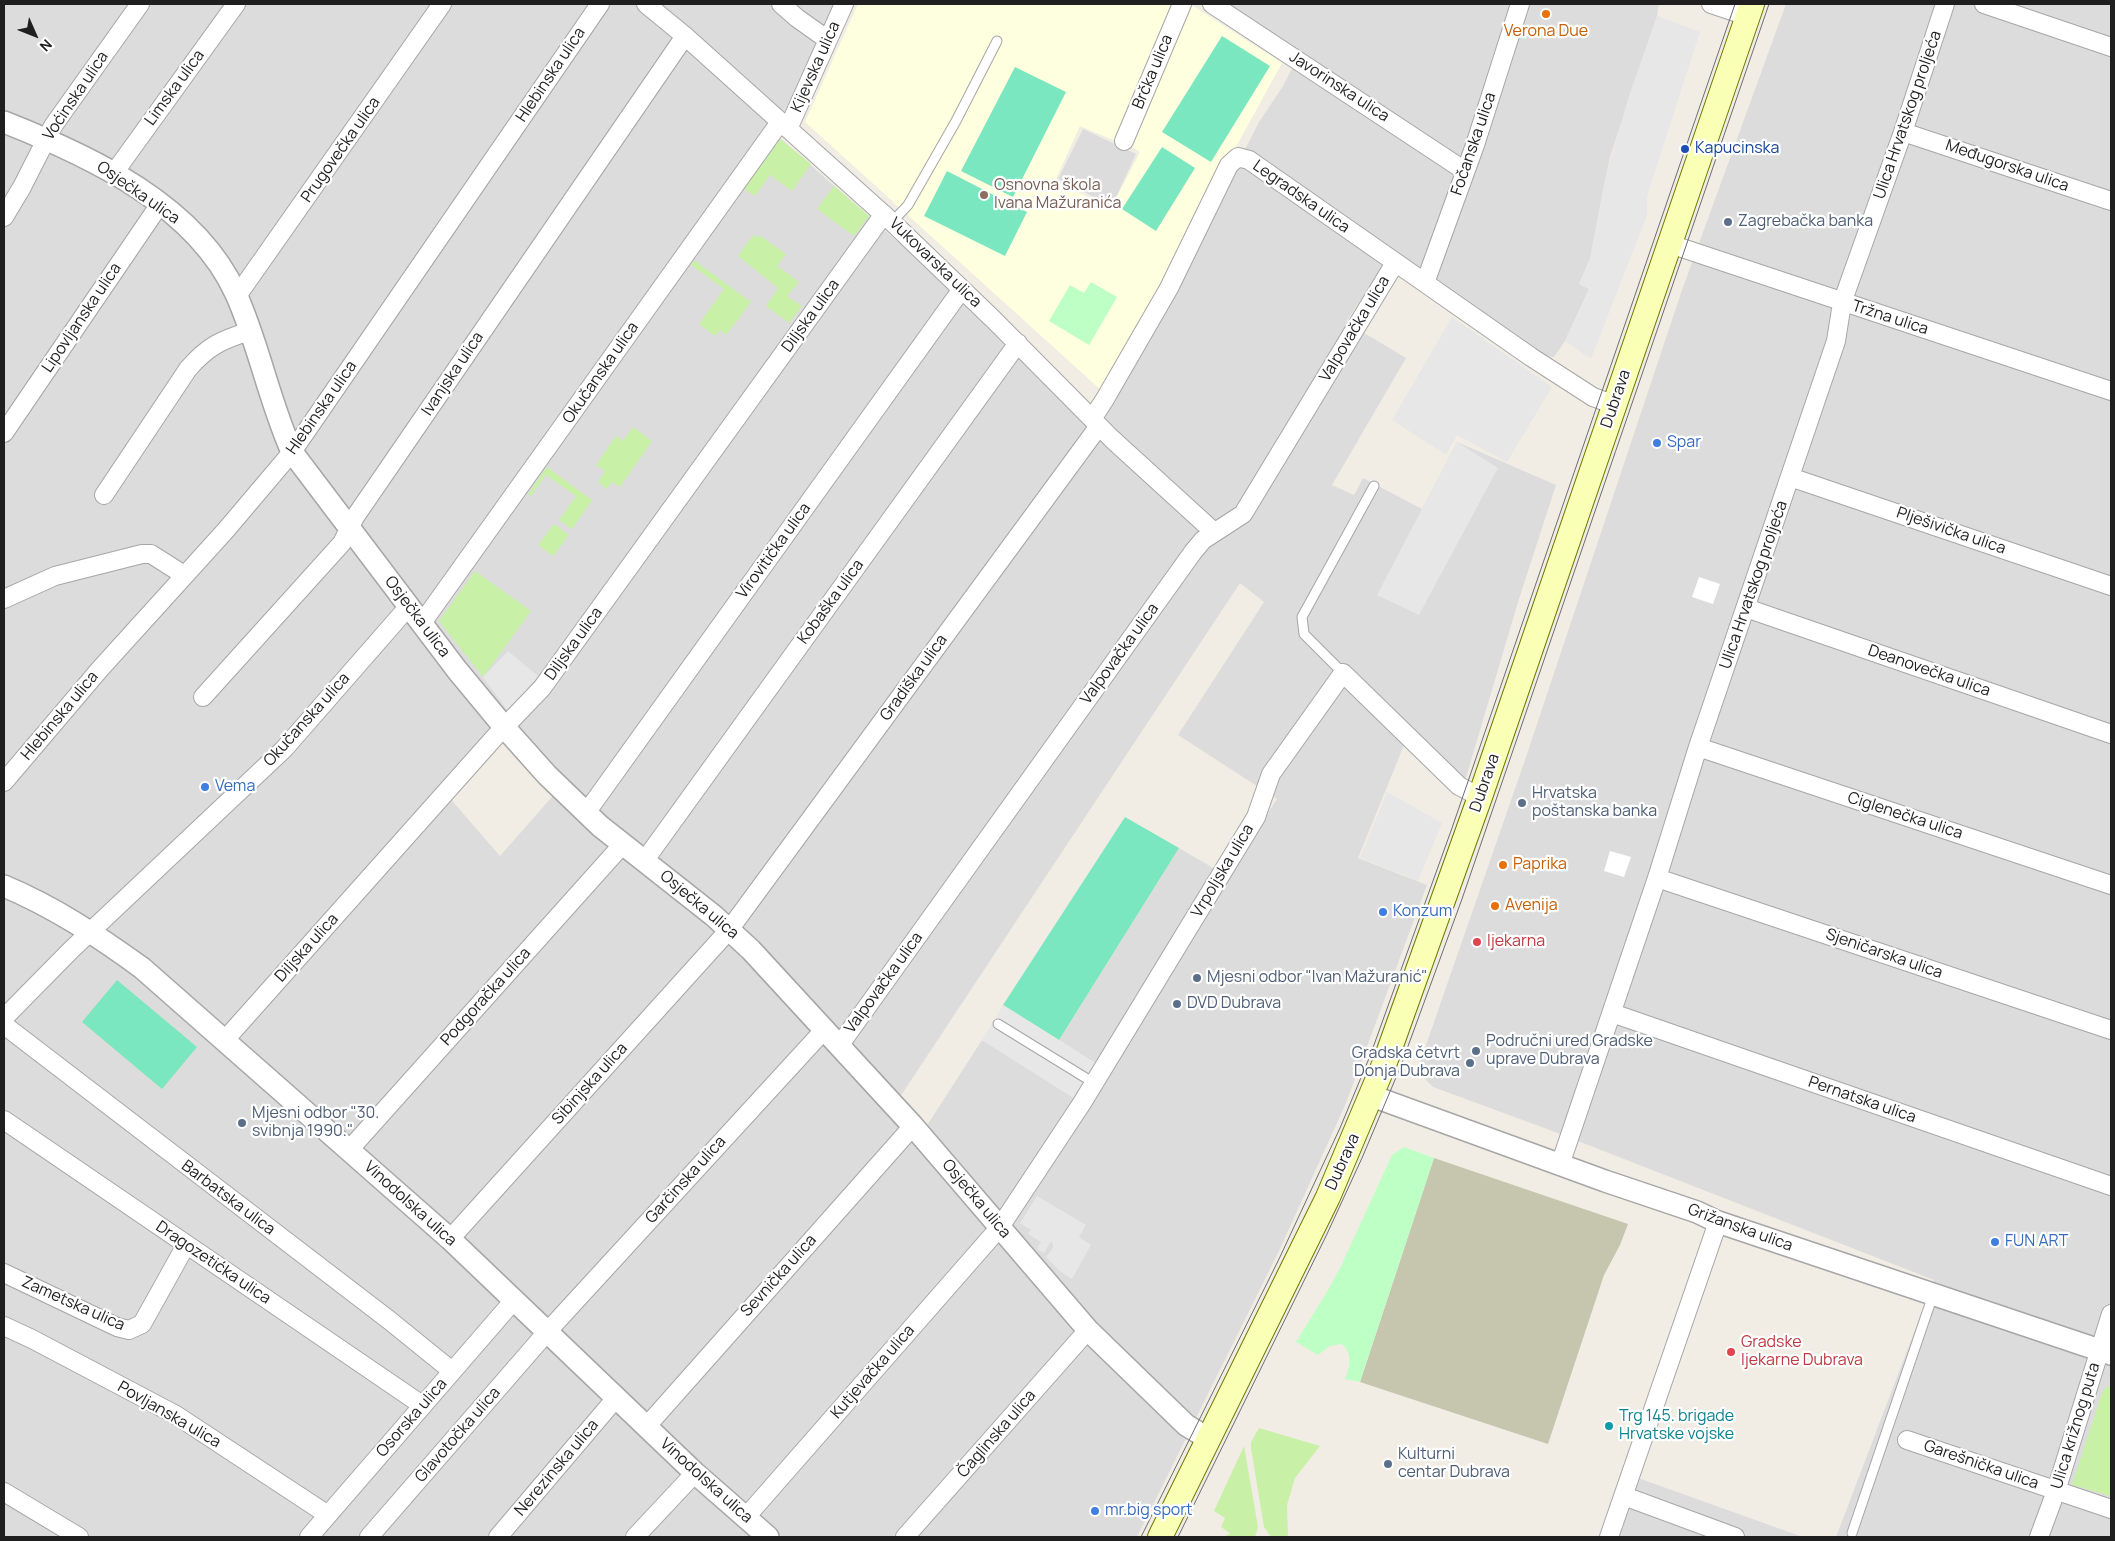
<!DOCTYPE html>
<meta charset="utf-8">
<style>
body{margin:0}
#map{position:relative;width:2115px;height:1541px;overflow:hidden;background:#f1ede4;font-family:Manrope,sans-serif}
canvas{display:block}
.frame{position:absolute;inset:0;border:5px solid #1f1f1f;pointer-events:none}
.north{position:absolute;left:10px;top:10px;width:50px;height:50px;-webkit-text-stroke:4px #fff;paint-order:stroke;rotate:134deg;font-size:14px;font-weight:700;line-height:20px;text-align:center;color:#1f1f1f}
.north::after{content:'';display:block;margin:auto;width:18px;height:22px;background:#1f1f1f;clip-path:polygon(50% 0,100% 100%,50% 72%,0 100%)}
</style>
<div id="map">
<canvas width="2115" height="1541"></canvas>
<div class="frame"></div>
<div class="north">N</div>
</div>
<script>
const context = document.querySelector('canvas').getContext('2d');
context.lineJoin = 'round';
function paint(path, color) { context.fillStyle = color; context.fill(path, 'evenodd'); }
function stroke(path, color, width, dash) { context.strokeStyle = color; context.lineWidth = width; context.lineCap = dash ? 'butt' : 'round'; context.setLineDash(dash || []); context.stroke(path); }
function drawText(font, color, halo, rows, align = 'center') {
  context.font = font + ' Manrope,sans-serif'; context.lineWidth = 4.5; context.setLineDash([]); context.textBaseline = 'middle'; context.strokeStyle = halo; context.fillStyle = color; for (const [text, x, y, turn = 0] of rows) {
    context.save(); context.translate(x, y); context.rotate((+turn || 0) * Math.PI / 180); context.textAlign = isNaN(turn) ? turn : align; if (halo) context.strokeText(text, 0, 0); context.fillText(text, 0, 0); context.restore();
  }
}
paint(new Path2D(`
 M4,4H837L819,49L784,113L772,131L965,301L1095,429L1117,395L1141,354L1259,122L1283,86L1299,55L1222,4H1659L1657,16L1610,157L1590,259L1579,284L1589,289L1565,341L1554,357L1541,356L1393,252L1346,322L1406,358L1332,485L1354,495L1363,478L1422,509L1457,442L1556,485L1518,602L1465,781L1411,728L1358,858L1427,885L1346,1103L1279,1251L1137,1537H4ZM1240,583L1264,602L1178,735L1277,799L1227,876L1179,848L1059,1040L1095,1063L1074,1098L982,1040L917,1141L890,1112ZM503,716L566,781L500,856L441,788Z
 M1786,4H2111V1537H1836L1934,1280L1547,1129L1433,1087L1417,1071L1525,760L1682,290Z
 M1083,129L1136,154L1112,206L1058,179Z
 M1638,1478L1803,1537H1618Z`), '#dddcdc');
paint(new Path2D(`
 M858,4H1173L1118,142L1080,126L1055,181L1111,208L1140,152L1129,145L1190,4L1282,63L1102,391L805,122Z`), '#feffdf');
paint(new Path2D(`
 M1434,1158L1628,1224L1620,1245L1604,1275L1548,1444L1360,1382Z`), '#c6c6af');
paint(new Path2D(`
 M780,139L811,164L792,191L770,175L755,196L744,189Z
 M834,186L869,216L854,236L817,209Z
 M753,235L757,238L759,235L786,254L777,266L799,282L787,296L802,306L789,323L766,306L778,288L738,256Z
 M694,260L751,302L726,335L720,330L715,336L699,324L724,289L691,265Z
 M633,427L652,441L620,487L612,482L607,489L598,482L605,471L596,465L616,436L623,441Z
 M547,467L592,500L572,529L559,520L576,496L546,475L531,496L528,494Z
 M554,524L569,535L553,556L538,545Z
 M475,571L531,611L483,677L439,621Z
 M2107,1386L2111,1388V1496L2072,1485L2102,1393Z
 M1259,1428L1320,1446L1295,1478L1287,1505L1288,1537H1271L1264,1527L1251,1448V1442Z
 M1244,1446L1258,1527L1255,1537H1224L1230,1533L1221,1527L1225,1518L1214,1511Z`), '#c8f0a6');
paint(new Path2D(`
 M1091,282L1117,297L1089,345L1049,321L1070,285L1084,293Z
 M1404,1147L1434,1158L1360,1382L1345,1379C1350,1366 1353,1354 1342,1344L1330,1346L1318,1355L1296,1342L1328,1290L1341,1266L1392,1155Z`), '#beffc5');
paint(new Path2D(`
 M1222,36L1270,66L1211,162L1162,132Z
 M1015,67L1066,92L1013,197L961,171Z
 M1162,147L1195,168L1156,231L1122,209Z
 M947,171L1027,212L1005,256L924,216Z
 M1125,817L1179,848L1059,1040L1003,1005Z
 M117,980L197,1047L162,1089L82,1022Z`), '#7be7c1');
paint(new Path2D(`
 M1657,16L1700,32L1647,196V215L1591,359L1565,341L1589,289L1579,284L1590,259L1605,179L1629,96Z
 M1452,317L1552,387L1507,462L1457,435L1446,455L1392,420Z
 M1457,442L1498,468L1419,615L1377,595Z
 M508,651L538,676L508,711L483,677Z
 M1387,792L1442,823L1418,881L1360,858Z
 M1003,1005L1095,1063L1074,1098L982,1040Z
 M1037,1196L1086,1225L1079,1237L1091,1245L1072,1279L1061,1272L1046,1257L1053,1248V1243L1051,1241L1044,1253L1037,1249L1041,1242L1028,1234L1031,1230L1020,1223Z`), '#e7e7e7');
paint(new Path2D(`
 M1699,577L1720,584L1713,604L1692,597Z
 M1610,851L1631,857L1624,877L1604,871Z`), '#fff');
const service = new Path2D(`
 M892,222L908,205L956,121L997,41
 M1343,673L1304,634L1302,617L1374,486
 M998,1024L1094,1083
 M1852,1533L1933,1295`);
const minor = new Path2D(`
 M646,4L685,36L892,222L994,320L1112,439L1214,532
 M781,4L797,18L828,40
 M1212,4L1465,171
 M1711,4L1747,16
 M1984,4L2111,47
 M788,129L844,4
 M1903,132L2111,201
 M1124,141L1182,4
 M114,173L236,4
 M4,217L22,187L53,126L140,4
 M1670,244L2111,391
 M1425,283L1475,145L1520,4
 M237,296L442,4
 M1092,419L1105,399L1169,288L1229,165L1238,157L1249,160L1531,357L1593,397L1615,405
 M4,433L160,204
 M1790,477L2111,586
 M104,495L188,369C208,346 221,340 250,331
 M4,599L55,576L142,554H151L184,575
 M1746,608L2111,734
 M422,623L780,122
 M203,697L342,543L355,517L685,36
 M1698,747L2111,885
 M4,782L100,669L226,530L292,452L600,4
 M586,813L962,289
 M645,860L1018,343
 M1657,878L2111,1030
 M1612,1013L2111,1186
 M4,1018L72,949L284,749L409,606
 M4,1025L389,1320L452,1371
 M224,1041L494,738L542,688L884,214
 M839,1046L1193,552L1203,540L1243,514L1395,263
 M4,1120L422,1405
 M349,1150L623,844
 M1560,1165L1657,878L1698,747L1836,341L1842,303L1903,132L1945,4
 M450,1239L729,930L1099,426
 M4,1273L117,1327L129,1330L142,1324L186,1245
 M4,1326L32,1339L176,1415L328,1515
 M646,1427L913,1126
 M1907,1440L2111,1509
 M4,1492L79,1537
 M1624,1496L1735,1537
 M746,1517L1000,1227L1082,1103L1256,817L1271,774L1343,673L1459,786L1480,797
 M309,1537L515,1299
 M369,1537L547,1332L825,1029
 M498,1537L616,1398
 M635,1537L695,1473
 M905,1537L1088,1330
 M1609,1537L1718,1222
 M2039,1537L2056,1491L2111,1314`);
const tertiary = new Path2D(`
 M4,122C90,156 196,205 236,294C259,345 269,401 292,452L457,670L505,728L547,775L600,826L714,916L751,950L913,1126L1088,1330L1186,1425L1209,1439
 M4,886C54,907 98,936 142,968L450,1239L695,1473L768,1537
 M1372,1096L1605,1181L1697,1212L1718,1222L2111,1354`);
const secondary = new Path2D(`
 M1160,1537L1328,1197L1385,1062L1480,797L1752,4`);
stroke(service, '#a6a6a6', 11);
stroke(minor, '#a6a6a6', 20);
stroke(tertiary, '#a6a6a6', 24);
stroke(secondary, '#6b7c00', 26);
stroke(service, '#fff', 9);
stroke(minor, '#fff', 18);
stroke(tertiary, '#fff', 21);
stroke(secondary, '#f9ffb4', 24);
stroke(new Path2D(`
 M1141,1537L1279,1259L1340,1128L1370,1056L1452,828L1735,4
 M1178,1537L1327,1234L1362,1158L1400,1068L1462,899L1769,4`), '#6d6d6d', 1);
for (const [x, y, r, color] of [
 [1546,14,5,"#e8710a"],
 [1685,149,5,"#1a4fb4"],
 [984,195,5,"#8d6e63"],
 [1728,222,5,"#5c6f8a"],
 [1657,443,5,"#3f7fe0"],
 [205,787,5,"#3f7fe0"],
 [1522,803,5,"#5c6f8a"],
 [1503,865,5,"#e8710a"],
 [1495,906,5,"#e8710a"],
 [1383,912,5,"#3f7fe0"],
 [1477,942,5,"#e0444e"],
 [1197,978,5,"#5c6f8a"],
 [1177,1004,5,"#5c6f8a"],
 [1476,1051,5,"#5c6f8a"],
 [1470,1063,5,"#5c6f8a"],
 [242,1123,5,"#5c6f8a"],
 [1995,1242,5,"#3f7fe0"],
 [1731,1352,5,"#e0444e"],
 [1609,1426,5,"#0f9aa8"],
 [1388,1464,5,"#5c6f8a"],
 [1095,1511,5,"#3f7fe0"]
]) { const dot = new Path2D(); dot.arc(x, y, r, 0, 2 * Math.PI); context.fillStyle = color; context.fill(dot); stroke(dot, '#fff', 2); }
drawText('16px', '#c56008', '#fff', [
 ["Verona Due",1546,32,"center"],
 ["Paprika",1513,865],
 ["Avenija",1505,906]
], 'left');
drawText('16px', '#1f1f1f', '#fff', [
 ["Kijevska ulica",816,67,-66],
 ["Brčka ulica",1153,72,-67],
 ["Hlebinska ulica",551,75,-56],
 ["Javorinska ulica",1339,87,33],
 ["Limska ulica",175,88,-54],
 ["Voćinska ulica",76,96,-56],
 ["Ulica Hrvatskog proljeća",1908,115,-71],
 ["Fočanska ulica",1474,144,-71],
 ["Prugovečka ulica",341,150,-55],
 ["Međugorska ulica",2007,166,19],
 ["Osječka ulica",138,193,35],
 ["Legradska ulica",1301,197,35],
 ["Vukovarska ulica",935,263,44],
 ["Diljska ulica",811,316,-54],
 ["Lipovljanska ulica",82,318,-56],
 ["Tržna ulica",1890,318,18],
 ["Valpovačka ulica",1355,329,-59],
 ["Okučanska ulica",601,373,-55],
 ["Ivanjska ulica",453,374,-56],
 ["Dubrava",1616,399,-71],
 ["Hlebinska ulica",322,408,-55],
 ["Plješivička ulica",1951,531,19],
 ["Virovitička ulica",774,551,-54],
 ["Ulica Hrvatskog proljeća",1754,585,-71],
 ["Kobaška ulica",831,602,-54],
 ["Osječka ulica",417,617,53],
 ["Diljska ulica",574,644,-54],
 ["Valpovačka ulica",1120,654,-54],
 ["Deanovečka ulica",1929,671,19],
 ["Gradiška ulica",914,678,-54],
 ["Hlebinska ulica",60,716,-50],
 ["Okučanska ulica",307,720,-48],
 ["Dubrava",1485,783,-71],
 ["Ciglenečka ulica",1905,816,18],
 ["Vrpoljska ulica",1223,871,-59],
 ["Osječka ulica",699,905,40],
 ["Diljska ulica",307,948,-48],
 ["Sjeničarska ulica",1884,954,19],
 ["Valpovačka ulica",884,983,-54],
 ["Podgoračka ulica",486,997,-48],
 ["Sibinjska ulica",590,1084,-48],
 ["Pernatska ulica",1862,1100,19],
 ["Dubrava",1343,1162,-66],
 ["Garčinska ulica",686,1180,-48],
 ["Barbatska ulica",228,1198,37],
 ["Osječka ulica",976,1199,50],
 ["Vinodolska ulica",410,1204,42],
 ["Grižanska ulica",1740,1228,20],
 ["Dragozetićka ulica",213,1263,34],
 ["Sevnička ulica",779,1276,-48],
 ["Zametska ulica",73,1304,24],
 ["Kutjevačka ulica",873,1372,-49],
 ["Povljanska ulica",169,1415,30],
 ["Osorska ulica",412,1418,-49],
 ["Ulica križnog puta",2076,1426,-73],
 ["Čaglinska ulica",997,1434,-49],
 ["Glavotočka ulica",458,1435,-49],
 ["Garešnička ulica",1981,1465,19],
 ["Nerezinska ulica",557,1468,-50],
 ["Vinodolska ulica",706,1481,42]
]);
drawText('16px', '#164399', '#fff', [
 ["Kapucinska",1695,149]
], 'left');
drawText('16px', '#785e54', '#fff', [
 ["Osnovna škola",994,186],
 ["Ivana Mažuranića",994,204]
], 'left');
drawText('16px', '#4e5e75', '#fff', [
 ["Zagrebačka banka",1738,222],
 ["Hrvatska",1532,794],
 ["poštanska banka",1532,812],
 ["Mjesni odbor \"Ivan Mažuranić\"",1207,978],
 ["DVD Dubrava",1187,1004],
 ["Područni ured Gradske",1486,1042],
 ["uprave Dubrava",1486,1060],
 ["Gradska četvrt",1460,1054,"right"],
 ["Donja Dubrava",1460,1072,"right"],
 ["Mjesni odbor \"30.",252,1114],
 ["svibnja 1990.\"",252,1132],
 ["Kulturni",1398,1455],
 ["centar Dubrava",1398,1473]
], 'left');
drawText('16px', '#366cbe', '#fff', [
 ["Spar",1667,443],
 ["Vema",215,787],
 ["Konzum",1393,912],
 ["FUN ART",2005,1242],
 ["mr.big sport",1105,1511]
], 'left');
drawText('16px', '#be3a42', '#fff', [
 ["ljekarna",1487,942],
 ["Gradske",1741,1343],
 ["ljekarne Dubrava",1741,1361]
], 'left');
drawText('16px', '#0d838f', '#fff', [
 ["Trg 145. brigade",1619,1417],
 ["Hrvatske vojske",1619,1435]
], 'left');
</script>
